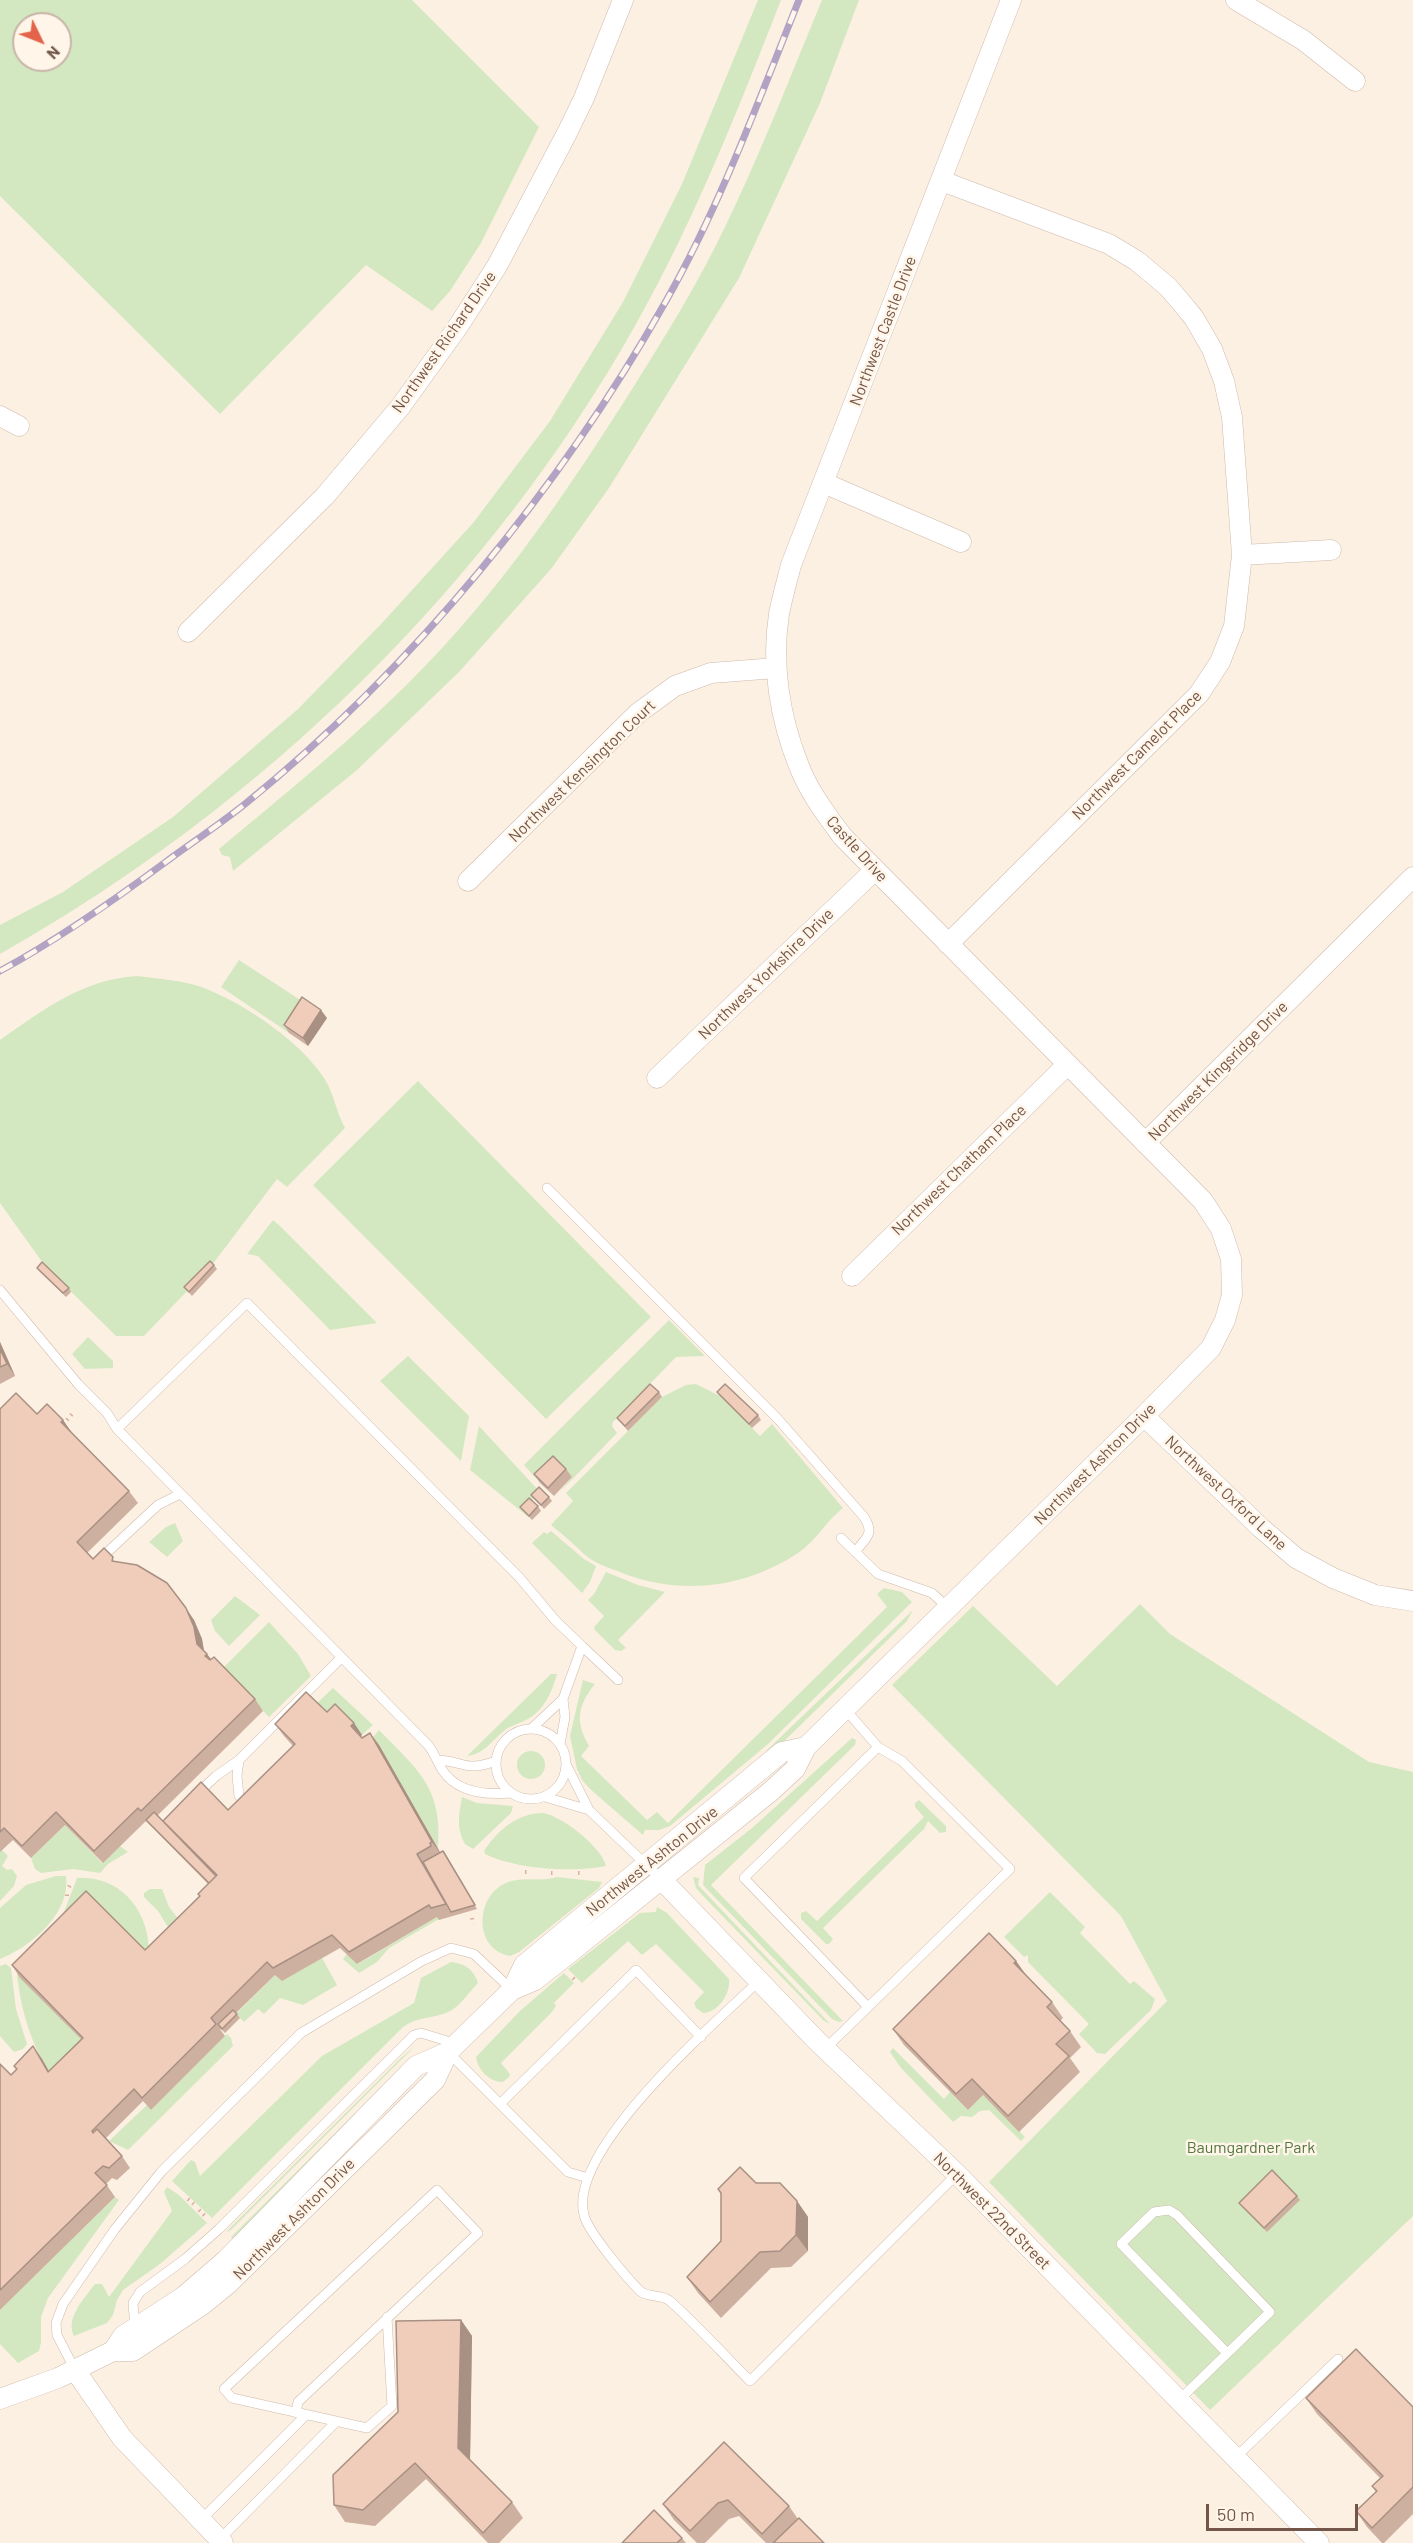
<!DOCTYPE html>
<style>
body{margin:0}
#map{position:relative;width:1413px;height:2543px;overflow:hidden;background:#fcf0e2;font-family:Barlow,sans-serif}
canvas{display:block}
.north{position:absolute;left:12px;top:12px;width:60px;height:60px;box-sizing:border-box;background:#fff5e8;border:2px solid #c7b5a8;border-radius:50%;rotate:133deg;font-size:16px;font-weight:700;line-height:24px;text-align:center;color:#735649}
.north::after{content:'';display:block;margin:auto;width:21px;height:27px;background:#e3644a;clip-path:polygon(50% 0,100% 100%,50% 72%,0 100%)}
.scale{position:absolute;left:1206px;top:2504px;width:152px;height:27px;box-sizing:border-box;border:3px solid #735649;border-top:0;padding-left:8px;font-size:18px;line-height:21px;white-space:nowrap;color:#735649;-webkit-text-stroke:4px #fff5e8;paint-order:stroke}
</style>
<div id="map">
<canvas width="1413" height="2543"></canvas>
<div class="north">N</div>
<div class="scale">50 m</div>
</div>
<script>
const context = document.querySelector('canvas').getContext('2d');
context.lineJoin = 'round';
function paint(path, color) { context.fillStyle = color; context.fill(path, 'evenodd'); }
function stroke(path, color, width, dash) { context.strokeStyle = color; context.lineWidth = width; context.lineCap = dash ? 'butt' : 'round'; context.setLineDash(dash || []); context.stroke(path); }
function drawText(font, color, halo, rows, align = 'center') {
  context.font = font + ' Barlow,sans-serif'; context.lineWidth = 5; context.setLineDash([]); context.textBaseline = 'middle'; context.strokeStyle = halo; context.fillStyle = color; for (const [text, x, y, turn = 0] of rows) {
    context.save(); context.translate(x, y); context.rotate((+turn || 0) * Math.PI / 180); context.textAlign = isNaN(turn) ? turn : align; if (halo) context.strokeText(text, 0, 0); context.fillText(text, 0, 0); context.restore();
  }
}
paint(new Path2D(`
 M0,0H412L539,127L481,243L450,291L432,311L366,265L220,414L0,196ZM24,24H60V60H24Z
 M758,0H781C738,110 694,221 636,324C489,586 261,807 0,954V925L63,892L173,817L298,709L382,623L473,523L550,421L623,302L682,184Z
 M822,0H859L820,103L739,278L609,488L551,569L459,672L357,770L233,871L230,857L222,855L219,849C296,785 375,721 443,647C516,568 577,476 634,386C666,335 698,283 724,229C760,155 790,77 822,0Z
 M239,960L308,1005L289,1033L221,987Z
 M137,976C159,979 183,980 204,988C245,1004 300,1041 324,1078C334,1093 336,1112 345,1128L287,1187L277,1179L212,1265L144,1336H116L45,1266L0,1203V1040C43,1010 83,979 137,976Z
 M418,1081L651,1317L546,1419L313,1185Z
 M273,1220L280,1226L377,1323L330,1330L258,1256L247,1254Z
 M669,1320L705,1356L676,1357L613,1422L612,1426L617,1433L560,1492L572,1477L558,1464L540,1483L524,1465Z
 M88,1337L113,1361V1368L85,1369L72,1354Z
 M408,1356L469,1416L461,1461L380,1381Z
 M696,1384L720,1396L760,1436L772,1424L843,1508C826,1521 816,1541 798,1553C745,1588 682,1596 622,1573C610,1568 594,1563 585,1555C575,1545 562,1534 551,1525L573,1501L566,1493L662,1397L686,1385Z
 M479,1426L540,1492L523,1511L532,1520L470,1470Z
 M175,1523L183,1541L167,1557L149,1542L166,1527Z
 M551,1531L584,1559L596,1566L590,1582L582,1593L532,1543L544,1532L547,1534Z
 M606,1572L638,1585L665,1592L618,1640L626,1648L621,1651L615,1650L595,1630L594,1627L604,1616L588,1600L594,1594Z
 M884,1588L902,1592L912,1602L768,1744L670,1826L659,1830H645L643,1835L590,1789L582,1780L577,1769L570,1736L583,1680L595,1684C577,1706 575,1722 589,1746L581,1756L647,1820L657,1812L668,1823L887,1607L877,1594Z
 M235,1596L260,1615L229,1646L215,1631L211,1620Z
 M1140,1604L1170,1634L1369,1762L1413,1772V2216L1210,2410L989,2182L1167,2001L1121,1916L892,1685L973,1606L1057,1686Z
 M913,1610L907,1621L770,1755L766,1751Z
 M269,1622L298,1654L311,1676L269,1717L222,1669Z
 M551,1674H557C552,1692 544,1711 526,1720C519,1724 511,1725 505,1730C492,1740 485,1754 467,1756Z
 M333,1688L373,1725L362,1735L344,1717L335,1724L315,1705Z
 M379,1730C418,1770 443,1788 438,1848L373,1737Z
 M852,1738L856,1740L855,1745L711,1885L843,2021L839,2022L832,2019L703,1885L705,1865L752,1828Z
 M517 1765a14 14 0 1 1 28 0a14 14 0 1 1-28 0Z
 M462,1797L477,1803L513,1806L511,1813L473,1849L465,1844C456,1828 459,1814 462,1797Z
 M919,1800L946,1826V1832L940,1833L928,1821L924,1829L823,1928L833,1939L829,1944H826L801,1919V1913L806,1911L817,1921L924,1817L915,1807V1803Z
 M543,1813C562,1816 602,1847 606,1866C572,1873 515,1869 485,1854L484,1851C497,1831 517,1813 543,1813Z
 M65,1825L102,1863L120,1846L128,1852L108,1864L100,1873L73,1869L41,1873L35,1869L31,1858Z
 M2,1850L8,1856L2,1866L7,1870L12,1869L17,1876L14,1886L0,1901V1852Z
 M56,1876H66C71,1913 31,1947 0,1959V1908L26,1885Z
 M557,1877L602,1882L599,1888L519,1952L510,1956C476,1950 475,1904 499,1887C516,1874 540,1883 557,1877Z
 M693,1877L699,1878L698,1885L830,2024L824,2021L706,1899L696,1888Z
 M77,1878C122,1875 151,1913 149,1957L75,1923L64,1912Z
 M150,1889H162L169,1907L181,1922L171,1932L158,1911L144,1897V1893Z
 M1050,1892L1085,1927L1080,1933L1130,1984L1134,1981L1155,1999L1151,2010L1105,2054L1097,2053L1079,2034L1089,2024L1028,1962V1955L1024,1957L1004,1937Z
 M657,1907L667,1913L729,1979C731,1993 718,2013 703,2013L696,2008L694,2003L704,1992L656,1944L642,1955L628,1941L582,1983L568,1969L640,1913L656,1912Z
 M437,1917L439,1919L389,1948L377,1962L359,1973L343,1959L347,1954L358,1964Z
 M322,1958L337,1985L303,2005L280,1998L264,2014L258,2009L244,2022L236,2014L275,1975L282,1980Z
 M16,1962L92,2050L56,2084C31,2046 19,2008 16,1962Z
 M451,1962C465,1963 474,1970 478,1983C469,1992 460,2007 448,2012C433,2019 418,2016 403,2027L212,2218L172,2181L191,2160L195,2162L200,2176L322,2056L414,2003L421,1978Z
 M6,1964L11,1968L16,2009L27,2044L23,2049L14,2052L0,2036V1966Z
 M564,1973L574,1983L554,2003L556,2006L551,2013L501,2063L510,2074L509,2077L503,2082C489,2082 478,2070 476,2057L520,2011Z
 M227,2034L231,2038L233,2046L128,2150L109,2141L147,2105L151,2110Z
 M415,2046L231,2230L226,2232L402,2057Z
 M893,2048L944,2099L950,2092L968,2110L983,2095L1025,2137L1021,2141L989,2110L980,2111L972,2117L961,2116L953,2122L901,2068L890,2052Z
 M404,2064L406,2067L234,2240L231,2237Z
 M167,2187L179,2195L207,2223L160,2264L123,2290L117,2300L113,2315L107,2323L74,2336C65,2318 84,2299 95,2284H102L109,2297L172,2211L164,2192Z
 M115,2197L119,2200L48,2298L41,2317V2342L39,2351L18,2363L0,2344V2310Z`), '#d3e8c1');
const lane = new Path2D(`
 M547,1188L777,1418L864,1517C875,1534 866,1538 855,1552
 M0,1290L78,1384L107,1413L117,1429L429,1746C435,1755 438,1763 443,1771C458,1793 487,1795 510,1793
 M117,1429L247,1303L519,1577L555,1620L582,1646L563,1699L531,1729
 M841,1538L878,1574L932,1593L948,1608
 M99,1560L158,1505L180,1494
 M582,1646L618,1680
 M496 1764a35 35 0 1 1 70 0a35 35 0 1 1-70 0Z
 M560,1744L565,1717L563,1699
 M239,1760L237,1776L239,1796
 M439,1760C466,1762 465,1772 496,1761
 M567,1766L589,1810L662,1880
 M197,1794L216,1776L239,1760L341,1658
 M545,1797L589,1810
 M759,1981C715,2023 567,2150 584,2215C588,2232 627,2278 640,2291C648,2298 662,2294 670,2301C698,2326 724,2355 750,2381L957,2174
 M868,2007L744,1878L878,1747
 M825,2049L1010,1869L902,1761L878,1747L845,1709
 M448,2052L500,2104
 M588,2178L568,2172L500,2104L636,1970L701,2037
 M135,2328L133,2303L140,2292L185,2259L219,2229L414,2035L421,2033L457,2044
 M75,2370L57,2335L56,2323L63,2304L115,2229L161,2172L301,2033L422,1961L451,1948L474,1954L512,1990
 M1179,2400L1270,2312L1177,2215L1169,2210L1154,2212L1121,2244L1227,2353
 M296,2413L298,2402L478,2233L437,2190L224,2389L232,2398L367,2428L392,2406L387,2317
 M1235,2458L1338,2359
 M201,2520L306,2415
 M220,2539L336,2422`);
const street = new Path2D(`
 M1236,0L1303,40L1355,81
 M942,181L1109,244L1137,261L1168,287L1180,301L1194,318L1212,349L1224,381L1232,417L1242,555L1234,626L1220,662L1199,694L948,944
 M0,416L19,426
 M824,483L961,542
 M1242,555L1331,550
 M188,632L325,496L401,406L457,328L497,266L567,133L584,98L623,0
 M468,881L638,713L675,686L711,673L776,668
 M657,1078L875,870
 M1145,1143L1413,877
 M852,1276L1067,1065
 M1144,1416L1261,1528L1296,1558L1333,1578L1375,1595L1413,1601
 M662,1880L818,2042L957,2174L1319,2543
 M512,1990L535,1980L558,1962L770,1792L795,1769L806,1747L1144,1416L1211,1348L1225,1320L1232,1295L1231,1259L1221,1229L1203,1201L842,836C826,814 809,792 799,766C780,719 771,665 779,614C782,598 787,581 791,565L1011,0
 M113,2351L123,2336L183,2297L226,2260L416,2066L448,2052
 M75,2370L122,2438L223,2543
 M0,2399L58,2378L113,2351H133L202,2305L228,2284L435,2080L448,2052L512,1990L524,1965L782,1752L806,1747`);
stroke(lane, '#cfbaac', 10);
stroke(street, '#cfbaac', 21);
stroke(new Path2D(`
 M67,1420L72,1414
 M525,1872H531
 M551,1873H557
 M578,1873H584
 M69,1887L70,1885
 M67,1896V1894
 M472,1918L473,1924
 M573,1978L577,1982
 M188,2199L195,2205
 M199,2210L205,2216`), '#d5b19e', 4, [1.5, 4.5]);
stroke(lane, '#fff', 9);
stroke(street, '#fff', 20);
const rail = new Path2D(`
 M0,971C59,939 113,901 167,861C193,842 220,824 245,804C413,668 560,489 666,301C720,206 758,102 799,0`);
stroke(rail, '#b2a2c4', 7);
stroke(rail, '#fff5e8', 4.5, [14]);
paint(new Path2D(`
 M327,1018L308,1046L289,1033L284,1025Z
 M214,1265L217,1269L192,1296L184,1287Z
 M37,1268L69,1288L71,1292L66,1297L40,1272Z
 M0,1342L15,1376L0,1384Z
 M659,1392L662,1397L628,1431L617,1418Z
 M717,1392L758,1415L761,1420L752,1428L720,1396Z
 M0,1409L37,1414L63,1420L72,1433L129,1491L138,1503L87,1553L93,1559L115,1561L194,1620L202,1639L204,1651L211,1659L255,1699L263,1711L158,1815L163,1821L228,1810L293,1746L284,1736L275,1724L327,1712L354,1723L362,1735L361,1736L362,1738L370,1733L379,1745L440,1852L446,1855L477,1909L439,1920L437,1917L357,1964L340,1948L282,1981L275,1975L236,2013L240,2018L225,2033L221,2029H220L225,2036L151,2110L143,2101L106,2138L122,2156L130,2168L117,2180L112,2178L106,2184L115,2197L0,2310V2064L11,2075L16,2069L14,2066L33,2046L42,2059L49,2071L81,2039L20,1978L12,1965L145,1950L199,1896L208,1884L146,1821L103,1863L65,1825L31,1858L13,1840L0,1852Z
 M566,1469L572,1477L554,1496L540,1483L534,1474Z
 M531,1495L549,1497L552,1501L544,1509Z
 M538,1506L541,1511L532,1520L520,1507Z
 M1016,1961L1027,1976L1052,2002L1063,2018L1060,2021L1070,2031L1081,2047L1070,2058L1080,2072L1019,2132L983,2095L968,2110L904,2045L893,2029Z
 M756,2183L797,2201L808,2217V2251L791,2267L771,2268L721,2318L698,2293L687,2277L721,2241Z
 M1297,2196L1300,2200L1267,2232L1239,2203Z
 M461,2320L472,2336L470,2459L512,2502L523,2518L499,2543H488L426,2479L375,2526L345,2522L334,2505Z
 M1306,2398L1413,2407V2514L1384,2543H1382L1367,2527L1356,2511L1376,2492L1372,2486L1380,2478L1317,2414Z
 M724,2442L789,2506L798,2519L824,2543H766L739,2516L729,2519L705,2543H697L674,2520L663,2504Z
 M682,2538L686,2543H622Z`), '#ceb0a1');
paint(new Path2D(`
 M321,1010L327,1018L308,1046L303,1038Z
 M0,1342L15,1376L7,1364L0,1349Z
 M63,1420L72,1433L61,1422Z
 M186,1608L194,1620L202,1639L205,1657L197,1644Z
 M207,1654L216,1666L205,1656Z
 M354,1723L362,1735L359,1738L351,1726Z
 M370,1733L379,1745L441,1854L432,1842Z
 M1016,1961L1027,1977L1014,1963Z
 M33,2046L42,2059L56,2084L48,2072Z
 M797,2201L808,2217V2251L796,2235Z
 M461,2320L472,2336L470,2464L458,2448Z`), '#a89083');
const building = new Path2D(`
 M302,997L321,1010L303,1038L284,1025Z
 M210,1261L214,1265L189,1292L184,1287Z
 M42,1262L69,1288L63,1293L37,1268Z
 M0,1349L7,1364L0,1367Z
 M650,1384L659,1392L625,1426L617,1418Z
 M725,1384L758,1415L749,1424L717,1392Z
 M16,1393L37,1414L47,1404L63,1420L61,1422L129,1491L77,1542L93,1559L104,1548L113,1557L112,1561L137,1565L167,1583L186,1608L194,1627L197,1644L207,1654L205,1656L210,1660L214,1657L255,1699L141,1811L138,1808L94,1851L56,1812L22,1846L4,1828L0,1832V1409Z
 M553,1456L566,1469L548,1488L534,1474Z
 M539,1487L549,1497L541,1505L531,1495Z
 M529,1498L538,1506L529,1516L520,1507Z
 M306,1692L327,1712L335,1704L354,1723L351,1726L362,1738L370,1733L432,1842L430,1843L431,1846L417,1854L446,1904L431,1908L429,1905L349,1952L332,1935L273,1968L267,1962L211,2018L216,2024L142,2098L134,2089L92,2131L93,2133L97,2129L122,2156L109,2168L103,2166L95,2173L107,2185L0,2290V2064L11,2075L17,2069L14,2066L33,2046L48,2072L83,2038L12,1965L86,1891L145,1950L200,1896L198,1894L217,1875L163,1821L201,1782L228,1810L295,1744L275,1724Z
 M154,1812L216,1876L209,1883L146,1820Z
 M443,1851L475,1905L451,1912L423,1862Z
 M989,1933L1016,1961L1014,1963L1052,2002L1047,2007L1070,2031L1056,2044L1069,2056L1008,2116L972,2079L956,2094L893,2029Z
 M233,2010L237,2014L222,2029L218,2024Z
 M740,2167L756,2183H780L797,2201L796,2235L780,2251L760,2252L710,2302L687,2277L721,2241V2193L718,2189Z
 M1272,2170L1297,2196L1264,2228L1239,2203Z
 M461,2320L458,2448L512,2502L483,2533L415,2463L363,2510L334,2505L333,2475L398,2412L396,2321Z
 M1356,2349L1413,2407V2487L1372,2528L1356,2511L1377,2491L1372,2486L1383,2476L1306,2398Z
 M724,2442L789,2506L762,2534L728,2500L718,2503L690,2531L663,2504Z
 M654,2510L682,2538L677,2543H622Z
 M799,2518L824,2543H773Z`);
paint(building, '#f0cdbb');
stroke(building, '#a89083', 1.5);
drawText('16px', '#735649', '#fff5e8', [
 ["Northwest Castle Drive",883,331,-69],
 ["Northwest Richard Drive",444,342,-55],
 ["Northwest Camelot Place",1137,755,-45],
 ["Northwest Kensington Court",582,771,-44],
 ["Castle Drive",857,849,48],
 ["Northwest Yorkshire Drive",766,974,-44],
 ["Northwest Kingsridge Drive",1218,1071,-45],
 ["Northwest Chatham Place",959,1170,-44],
 ["Northwest Ashton Drive",1095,1464,-45],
 ["Northwest Oxford Lane",1226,1493,43],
 ["Northwest Ashton Drive",652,1861,-39],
 ["Northwest 22nd Street",992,2211,45],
 ["Northwest Ashton Drive",294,2219,-45]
]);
drawText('16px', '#547842', '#fff5e8', [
 ["Baumgardner Park",1251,2148]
]);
</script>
